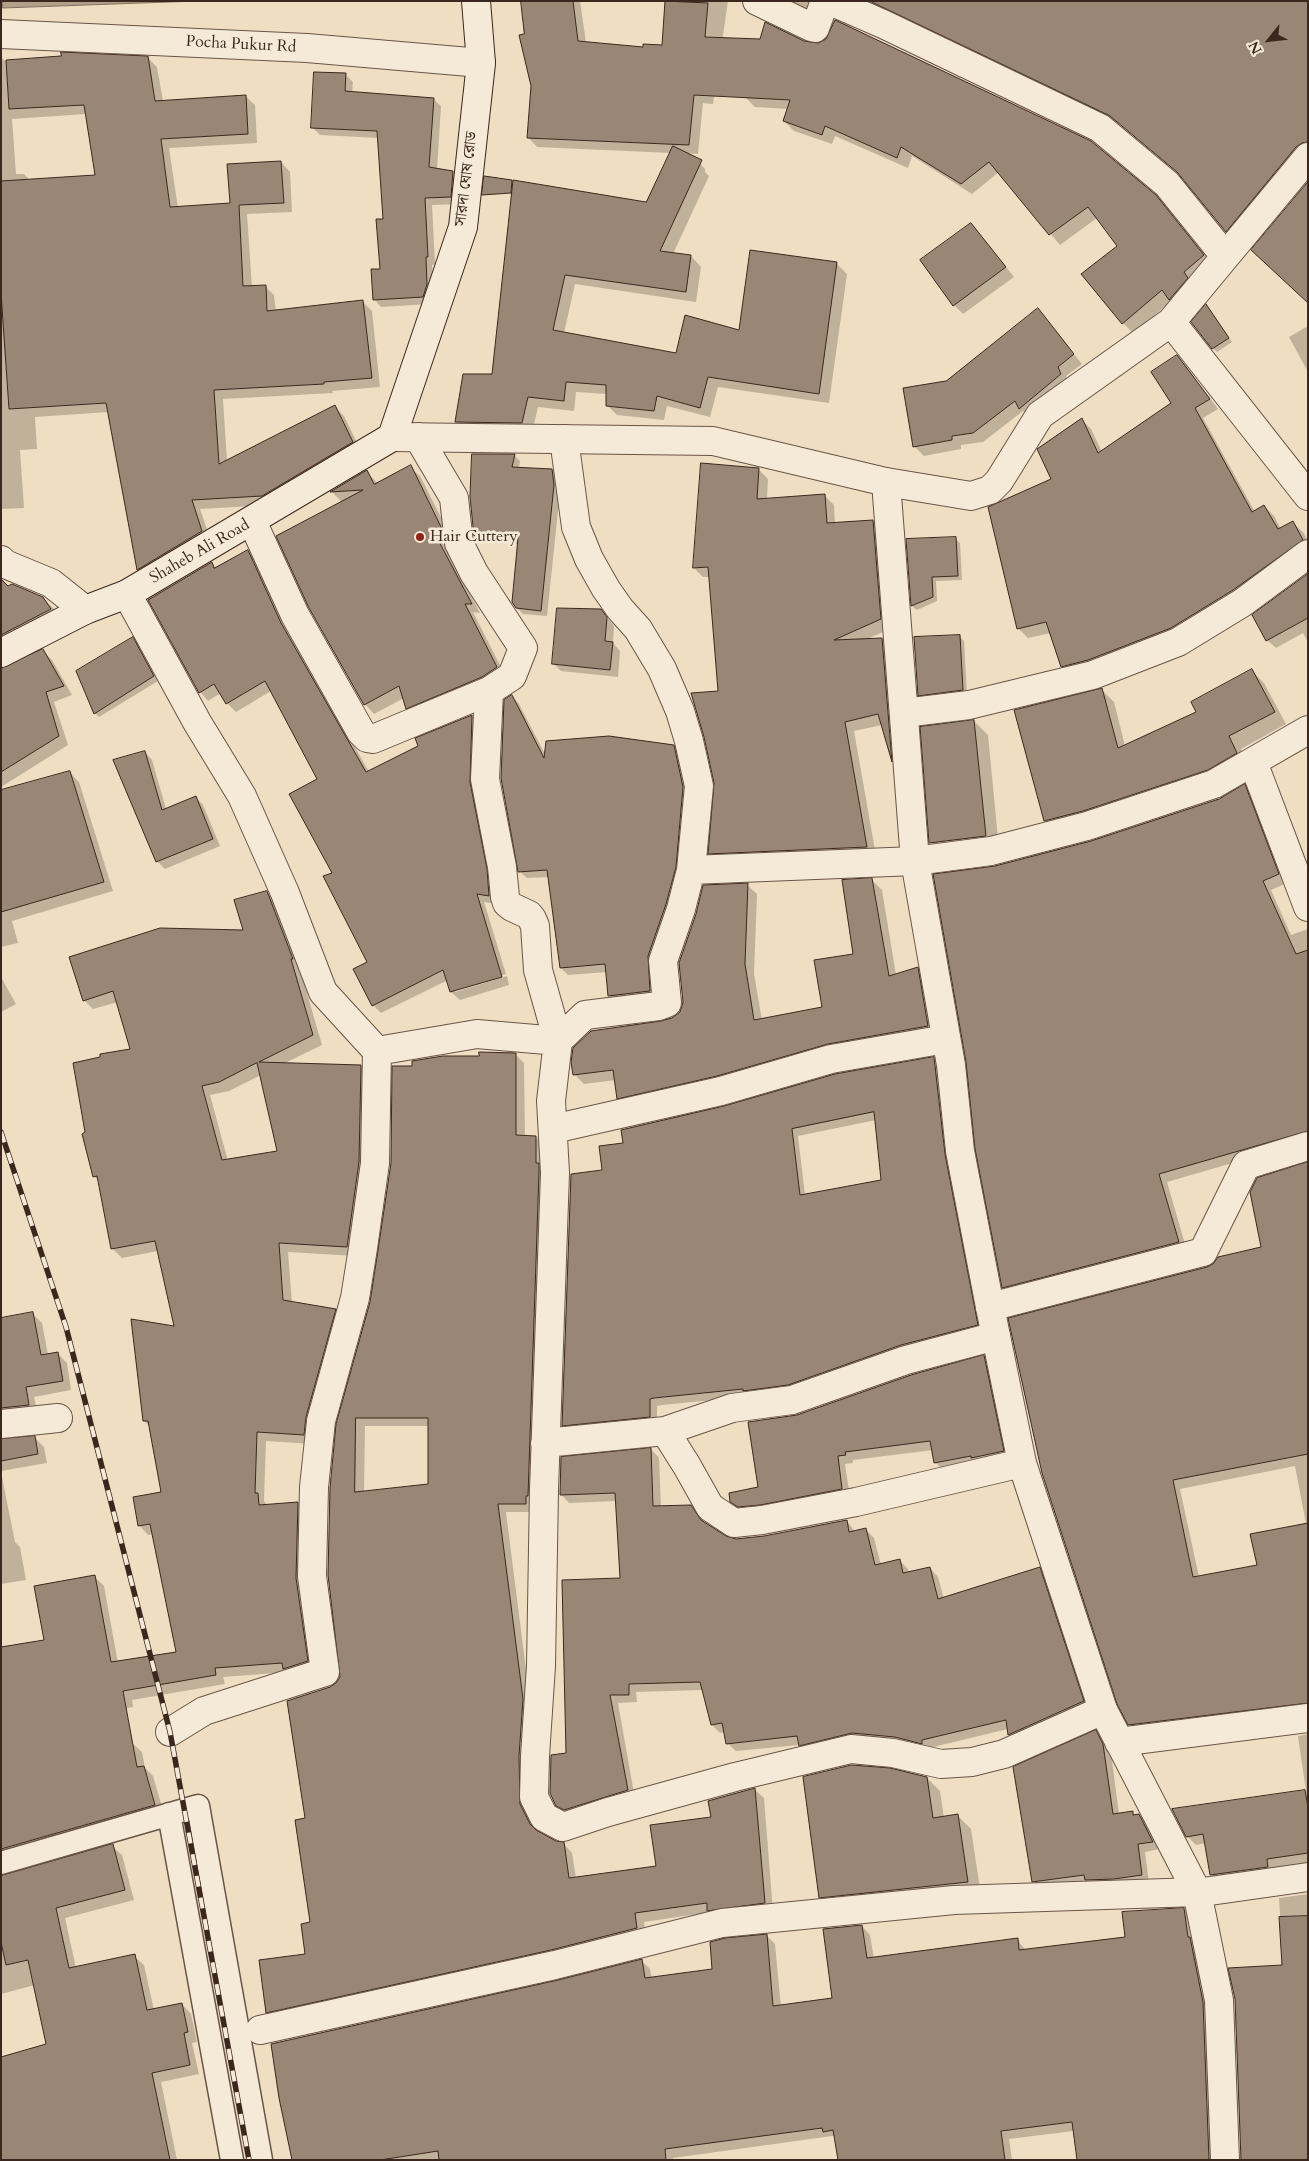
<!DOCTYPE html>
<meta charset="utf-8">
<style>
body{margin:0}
#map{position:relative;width:1309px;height:2161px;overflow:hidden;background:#f0dec2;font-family:Cardo,serif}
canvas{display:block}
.frame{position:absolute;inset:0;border:2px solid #3c271f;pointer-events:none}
.north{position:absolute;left:1244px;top:15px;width:50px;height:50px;-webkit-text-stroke:4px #f5ead7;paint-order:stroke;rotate:241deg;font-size:14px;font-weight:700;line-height:20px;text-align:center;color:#3c271f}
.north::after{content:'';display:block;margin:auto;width:18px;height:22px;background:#3c271f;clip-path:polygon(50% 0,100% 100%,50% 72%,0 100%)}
</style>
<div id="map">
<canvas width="1309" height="2161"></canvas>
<div class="frame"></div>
<div class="north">N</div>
</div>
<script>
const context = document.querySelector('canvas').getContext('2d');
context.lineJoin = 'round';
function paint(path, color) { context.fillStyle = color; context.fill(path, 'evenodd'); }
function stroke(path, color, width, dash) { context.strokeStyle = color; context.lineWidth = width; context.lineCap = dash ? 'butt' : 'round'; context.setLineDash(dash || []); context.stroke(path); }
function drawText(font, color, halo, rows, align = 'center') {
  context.font = font + ' Cardo,"Noto Serif Bengali",serif'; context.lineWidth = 5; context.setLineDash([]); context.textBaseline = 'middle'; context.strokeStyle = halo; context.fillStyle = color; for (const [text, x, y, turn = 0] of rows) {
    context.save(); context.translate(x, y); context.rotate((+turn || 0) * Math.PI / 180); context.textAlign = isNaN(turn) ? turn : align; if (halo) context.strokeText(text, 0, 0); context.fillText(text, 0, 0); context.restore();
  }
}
const water = new Path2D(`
 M3,1H197L3,8Z`);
paint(water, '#b3a08b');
stroke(water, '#837060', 1);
paint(new Path2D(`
 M522,1H580L586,43L644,48L663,47L666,1H728L713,104L703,103L698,154L685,153L695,158L705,169V172L709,176L673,254L691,256L701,267L696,302L575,284L564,333L676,354L740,331L836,263L847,274L829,403L718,387L710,417L667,406L664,420L617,415L607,405V394L576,392L574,411L538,407L532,433L467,432L456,422L493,375L514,182L647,203L671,153L537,147L528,137L532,86Z
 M786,1H823L815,16Z
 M860,1H1308V154L1235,240L1182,176L1118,123Z
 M804,42L1155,196L1214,266L1133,333L1123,323L1119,246L1097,218L1060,245L999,172L972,194L912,156L908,168L835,136L832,144L794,131L784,121L789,109L755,107L745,97Z
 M1,57L5,61L63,57L148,58L157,67L163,101L245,96L255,105L257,143L169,148L178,208L231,204L281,162L290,172L292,212L247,214L252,287L265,286L274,295L276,312L363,302L372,311L380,387L332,391L333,393L223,399L227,461L335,407L344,416L361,451L271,505L200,509L211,541L147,578L138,569L109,412L35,417L37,449L20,450L24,508L1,509ZM86,114L97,176L31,181L24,174H16L12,119Z
 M346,75L353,82L352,93L433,99L441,106L437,170L453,172L460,180L458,204L432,205L435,264L432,265L434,292L430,304L381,307L374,299L381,270L384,220L379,138L320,135L312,127Z
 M971,224L1014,277L963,314L954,305Z
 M1038,310L1082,364L1066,376L1070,383L1029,417L1023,411L983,442L961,445V449L924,456L914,446L946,382Z
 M1210,310L1232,342L1217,352L1213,348Z
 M1308,326V372L1289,337Z
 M1177,356L1186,366L1218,409L1203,418L1255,512L1264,506L1274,516L1281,529L1293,523L1303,532L1308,541L1243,599L1072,676L1062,666L1051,633L1028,638L1018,628L1053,480L1082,420L1091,429L1102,452L1173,404Z
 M514,455L520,461L519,468L552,470L558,476L560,492L547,616L523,614L517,608L519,544L481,542L475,536Z
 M410,467L420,476L451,537V544L443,543L480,613L473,612L506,677L416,717L407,708L404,698L374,714L365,704L342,502L332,492L367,472L378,484Z
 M759,470L768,479L767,499L824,495L834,505L835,524L873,521L882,531L890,629L865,640L882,639L891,649L900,769L893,762L882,725L854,731L876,856L719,863L710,853L716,783L719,692L710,577H703L694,568Z
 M956,539L960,543L962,580L936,581L937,601L917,610L912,606L907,541Z
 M248,552L256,560L290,632L369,772L419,747L417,739L472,716L480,725L497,904L484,902L506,974L455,990V992L507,976L509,985L460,1000L451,992L448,980L381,1013L373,1005L369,962L333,874L318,779L271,691L236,712L227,703L221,693L208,701L200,692L212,563L216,568Z
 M1308,575V642L1303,633L1276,648L1267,640Z
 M1,591L44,599L54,609L59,619L1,650Z
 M601,610L614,626L613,643L620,651L618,677L561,671L553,663Z
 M960,637L964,641L967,694L924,699L919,695Z
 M133,639L158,681L99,717L95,713Z
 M43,651L52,660L72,695L54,702L68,745L1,787V670Z
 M1252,671L1264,683L1286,724L1241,749L1248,765L1057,833L1045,820L1102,690L1114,702L1125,746L1198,713Z
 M512,696L519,704L546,756L673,746L681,754L690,795L657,998L617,1003L609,996L607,972L568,975L561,968L550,877L527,878L519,871Z
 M974,721L988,735L999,849L944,857L931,843Z
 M145,752L152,760L166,809L196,798L203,805L220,846L165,869L157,861Z
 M70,773L79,782L113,891L12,921L18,943L1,947V791Z
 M1245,786L1253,794L1287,883L1271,890L1291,935L1308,929V1141L1167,1182L1187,1251L1012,1296L1003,1287L995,867L1091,842L1219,800Z
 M872,880L882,890L896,975L918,969L927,979L937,1036L628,1108L618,1098L616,1080L584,1084L574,1074L681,1013L747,885L757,894L754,974L762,1020L823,1008L855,955Z
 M267,892L276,902L300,969L322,1045L283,1064L361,1066L370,1076L356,1256L288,1252L292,1303L335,1310L345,1319L313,1444L266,1441L264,1501L268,1506L298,1504L307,1513L317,1670L223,1677L225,1684L132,1700L133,1707L1,1732L45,1641L94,1576L104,1586L118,1663L178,1653L154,1534L148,1535L139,1525L163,1493L151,1427L144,1421L175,1327L158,1251L122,1258L112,1248L100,1182L94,1176L87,1133L132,1050L118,1002L93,1009L84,1000L245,931ZM261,1075L278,1152L228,1161L210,1095L229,1091Z
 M1,977L16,1004L1,1012Z
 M515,1054L524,1063L525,1137H536L544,1146L535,1512H506L531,1709L528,1813L538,1833L555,1842L563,1843L572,1853L576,1878L657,1867L712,1818L755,1790L764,1798L773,1912H711L644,1922L646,1937L276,2021L268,2012L307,1955L311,1923L307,1819L330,1688L337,1684L341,1677L329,1575L371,1302L414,1067ZM365,1426H430L429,1485L364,1493Z
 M933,1058L941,1066L984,1332L796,1392L662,1405L657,1406V1424L570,1432L563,1425L603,1171L624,1144ZM876,1120L882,1181L805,1195L798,1136Z
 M1308,1164V1712L1138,1733L1129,1724L1207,1268L1263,1248ZM1295,1466L1306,1524L1258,1566L1199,1577L1180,1489Z
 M33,1314L42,1323L48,1355L57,1353L67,1363L71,1390L34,1397L38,1414L1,1421V1315L2,1319Z
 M984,1357L992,1365L1011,1459L944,1471L935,1462L933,1450L853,1460V1463L845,1464L850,1497L740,1510L731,1501L759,1488L797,1416Z
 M34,1437L44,1447L47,1463L1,1471V1441Z
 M651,1449L659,1458L661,1507L690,1506L706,1524L725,1537L736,1540L765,1537L847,1521L855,1532L865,1529L874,1538L881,1565L900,1561L908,1569L909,1573L930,1568L938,1577L944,1599L1039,1569L1048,1577L1091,1710L1017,1743L1009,1735L1008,1729L929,1748L808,1753L799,1745L736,1751L727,1743L725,1732L720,1733L712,1725L703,1690L636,1692L637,1702L618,1703L635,1799L566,1814L557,1805L568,1754L621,1579L617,1501L569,1503L561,1494Z
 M1,1472L15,1542L20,1547L26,1580L1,1584Z
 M1096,1732L1104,1740L1111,1753L1119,1814L1132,1812L1136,1816L1139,1815L1147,1823L1160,1849L1145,1852L1149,1883L1041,1889L1033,1881Z
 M1308,1734V1871L1220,1883L1211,1875L1206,1843L1196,1845L1187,1836L1174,1810L1306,1791L1298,1736Z
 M132,1743L142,1752L145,1768L153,1776L164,1814L1,1863V1814Z
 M927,1778L940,1791L944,1818L958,1816L971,1829L981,1895L833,1910L820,1897Z
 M112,1846L122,1855L134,1900L65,1918L76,1968L134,1956L144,1965L154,2010L182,2004L191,2014L197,2042L192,2043L199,2074L161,2082L177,2160H1L48,2045L35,1985L1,1994V1877Z
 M1308,1894V2090L1283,1966L1279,1898Z
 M1184,1909L1193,1918L1212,2011L1217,2160H1078L1074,2131L1009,2139L1012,2160H913L912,2125L673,2158V2160H293L559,1981L642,1961L650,1969L652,1979L713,1970L767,1936L775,1944L781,2007L833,1999L862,1926L870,1935L874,1959L1017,1940L1026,1950L1126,1938Z`), '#0003');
const building = new Path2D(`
 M521,1H573L578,41L643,47V44L662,45L665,1L708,3L705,37L760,39L765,22L804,41L818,43L826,39L835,20L1091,141L1156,195L1204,255L1184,272L1188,278L1169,300L1162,290L1122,324L1081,274L1117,246L1088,207L1049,235L989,162L961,184L901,147L897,158L825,126L822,135L783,121L790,100L694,95L689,145L527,138L531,86L519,35L524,34Z
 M870,1H1308V142L1302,143L1296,147L1226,232L1177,172L1110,116Z
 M61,52L148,56L155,101L246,95L248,134L161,139L170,207L230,203L227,164L281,161L284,203L239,205L243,286L266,285L267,311L363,300L372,378L324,382V384L214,390L219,464L335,405L353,442L262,496L192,500L202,531L137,570L106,403L9,409L1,293V181L95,175L84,105L9,109L6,60L61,56Z
 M314,72L346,73L345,91L434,98L429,167L453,171L451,197L425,198L428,257H426L427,284L423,297L373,300L371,269H380L376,219H383L377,131L311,128Z
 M673,146L702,160L660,251L691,255L686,292L565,275L553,330L676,353L685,315L739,330L750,250L837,262L819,394L708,377L700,408L657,396L654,411L606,406V385L566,382L564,401L528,397L522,423L455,422L463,374H492L513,180L646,202Z
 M484,176L512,180L511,193L482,195Z
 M1308,182V303L1251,250Z
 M971,223L1006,267L953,306L920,260Z
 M1206,304L1229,338L1212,349L1191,322Z
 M1038,308L1074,354L1058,367L1061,374L1019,409L1015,401L973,433L952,436V440L913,447L903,388L946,381Z
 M1177,355L1210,399L1195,408L1252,512L1264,505L1278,529L1293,521L1303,540L1233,590L1171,628L1088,660L1061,667L1046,622L1017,629L988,507L1051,479L1037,449L1082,418L1098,453L1171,403L1151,372Z
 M472,454H515L512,467L552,469L554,485L541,611L516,608L512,602L518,538L474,536L470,497Z
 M701,463L759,468L757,499L825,494L827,523L873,520L881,619L834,640L882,638L892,762L878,714L845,722L867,847L708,854L714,783L704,737L691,693L718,691L708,567L693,568Z
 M411,465L441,527L442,535L435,534L472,604H465L497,667L482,677L406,709L399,686L364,705L309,608L276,536L363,490L330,492L367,470L374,484Z
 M956,537L958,576L932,577L933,597L911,606L906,539Z
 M248,550L281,623L366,772L418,746L415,738L472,715L470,782L487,869L489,896L477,894L502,977L450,992L443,970L372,1006L353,969L367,962L323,876L332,873L289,794L317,779L265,681L226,704L214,684L199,693L148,600L212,562L214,568Z
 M1308,574V618L1266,641L1252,615Z
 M1,579L8,586L12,584L43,597L51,609L1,635Z
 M557,608L601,609L607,617L605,641L613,642L610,670L552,664Z
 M960,635L963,690L918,696L914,637Z
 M133,637L154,676L94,714L76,671Z
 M43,649L64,686L46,692L59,736L1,772V668Z
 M1252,669L1275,712L1229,736L1237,753L1208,770L1083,811L1044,821L1014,710L1102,688L1118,748L1196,712L1191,702Z
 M512,695L544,758L546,741L609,736L674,745L683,787L676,867L666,904L648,956L650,991L608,996L605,964L560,968L547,870L518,872L501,778L504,700Z
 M974,720L986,836L929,843L920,727Z
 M145,751L162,810L196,796L213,839L156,862L113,760Z
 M70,771L104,882L1,912V790Z
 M1245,784L1279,874L1263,881L1296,954L1308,950V1131L1159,1174L1179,1242L1002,1288L975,1149L966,1062L933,874L995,866L1091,841L1219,799Z
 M872,878L889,976L918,967L928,1026L828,1044L717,1076L617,1099L613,1070L573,1075L571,1062L573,1048L591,1031L661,1021L672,1018L680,1012L683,1002L679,963L696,914L703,885L748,883L745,964L754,1020L822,1007L814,960L853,954L842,880Z
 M267,891L293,959H291L313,1035L259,1062L361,1065L359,1162L347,1247L279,1243L283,1300L336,1309L306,1417L304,1435L257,1432L255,1493H258L259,1505L298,1502L296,1578L308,1661L283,1669L282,1663L215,1668L216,1675L123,1691L137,1767L144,1766L155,1805L1,1849V1647L44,1640L34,1586L95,1575L111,1662L176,1652L150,1524L138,1526L133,1497L161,1492L148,1421H143L131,1319L174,1326L155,1241L111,1249L97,1176L93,1177L82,1134L85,1132L73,1063L100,1057V1054L130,1049L113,991L83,1001L69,957L160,928L243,930L234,900ZM257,1063L277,1151L222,1160L202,1086L219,1082Z
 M479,1052L516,1053V1135L536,1136V1163H539V1173L528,1496H526V1504H498L523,1699L519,1756L520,1804L530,1824L536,1830L556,1841L564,1842L569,1878L656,1866L650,1825L711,1817L708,1801L755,1788L765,1903L707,1911V1903L635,1913L637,1928L551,1950L266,2013L259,1960L305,1954L301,1924L310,1922L295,1820L305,1818L287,1701L330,1687L336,1683L340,1677L328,1575L330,1488L336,1424L370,1302L378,1250L391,1163L392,1066H412V1061L443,1056H479ZM356,1418H428V1484L355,1492Z
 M934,1057L945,1154L978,1325L901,1345L788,1385L743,1391V1389L654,1398L650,1399V1417L562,1426L571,1174L602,1170L599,1146L623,1143L621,1130L724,1106L835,1074ZM874,1112L881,1180L800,1195L792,1129Z
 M1308,1162V1454L1173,1480L1193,1577L1257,1565L1250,1534L1308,1523V1703L1128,1725L1117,1704L1042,1473L1008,1318L1207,1267L1213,1264L1218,1257L1261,1247L1250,1192L1257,1178Z
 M33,1312L41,1355L58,1352L63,1381L26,1387L29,1405L1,1408V1318Z
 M984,1355L1004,1451L971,1458V1456L934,1463L930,1441L845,1452L846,1455L838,1456L842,1489L760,1505L738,1507L730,1502L729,1493L758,1487L748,1422L797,1415L911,1375Z
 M35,1436L38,1454L1,1461V1439Z
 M651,1448L653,1506L691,1505L701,1520L726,1536L736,1539L764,1536L847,1520L849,1532L866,1528L875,1565L900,1559L903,1573L930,1567L938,1599L1040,1567L1084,1701L1008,1735L1006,1720L922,1740V1744L895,1737L852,1733L799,1746L797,1736L726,1744L722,1723L711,1725L700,1682L629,1684V1695H610L628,1790L564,1810L556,1806L550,1793L551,1755L566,1753L562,1580L620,1578L615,1493L560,1495L561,1457Z
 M1096,1730L1103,1744L1113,1814L1133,1811V1815L1139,1814L1153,1842L1138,1844L1142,1875L1114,1879L1085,1880L1084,1875L1032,1882L1013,1767Z
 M852,1765L890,1768L927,1777L933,1818L958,1814L968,1882L819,1898L803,1777Z
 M1305,1790L1308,1807V1853L1267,1859L1268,1867L1210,1875L1203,1834L1186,1837L1172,1809Z
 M113,1844L125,1890L56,1908L69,1968L135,1954L147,2010L182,2003L188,2032L184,2033L190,2065L152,2073L170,2160H1V2057L46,2044L28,1960L6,1965L1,1942V1876Z
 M1184,1908L1188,1937H1190L1203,2002L1209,2160H1077L1072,2122L1001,2131L1005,2160H838L833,2130L823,2132L822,2128L665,2149L666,2160H439L438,2151L380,2160H292L279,2098L271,2044L558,1980L642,1959L645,1978L712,1969L710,1942L725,1938L767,1934L773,2006L832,1998L823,1929L862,1925L867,1958L1018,1938L1019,1950L1125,1937L1122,1912Z
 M1308,1916V2160H1241L1235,1999L1228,1968L1282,1965L1279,1917Z`);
paint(building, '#9a8674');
stroke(building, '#3c271f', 1);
const pedestrian = new Path2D(`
 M169,1814L232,2160
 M1,1863L198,1806L261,2160`);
const minor = new Path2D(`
 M757,1L811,27L815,28L825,1
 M830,1L883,24L1100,128L1167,184L1225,256
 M1,34L307,48L481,63
 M1171,322L1308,496
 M564,439L576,527L589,559L606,589L620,609L638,629L662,669L680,711L689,741L699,786L691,870
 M886,482L971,496L990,490L999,481L1040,415L1171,322L1308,157
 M252,521L295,615L361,732L367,738L373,739L489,691L512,676L523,648L474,573L459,543L454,498L418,437
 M1,560L5,564L51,583L85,610
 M127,594L197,722L242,796L285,893L323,992L377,1051
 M904,713L969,705L1093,675L1178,642L1242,603L1308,554
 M1253,762L1308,907
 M553,1129L721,1091L831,1059L946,1039
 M990,1307L1203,1252L1246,1165L1308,1146
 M1,1424L58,1418
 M665,1431L732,1408L792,1400L906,1360L996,1336
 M545,1443L665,1431L687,1466L710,1507L734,1523L762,1520L856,1502L1022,1463
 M1103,1710L1004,1754L972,1762L941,1764L893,1753L851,1749L735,1777L608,1812L563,1827L544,1817L534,1797L535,1756L541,1666L544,1490L555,1173L551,1101L558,1041L585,1015L659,1006L667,1003L663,961L681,909L691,870L915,861L991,851L1087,826L1214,784L1308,730
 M170,1732L204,1711L325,1672L312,1576L314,1487L321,1421L355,1298L363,1248L375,1163L377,1051L477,1034L558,1041L538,970L535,926L532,919L529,915L512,907L507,903L505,897L502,867L485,779L489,691
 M1119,1742L1308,1718
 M1196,1893L1308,1877
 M260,2030L555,1965L722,1923L954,1900L1197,1892`);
const tertiary = new Path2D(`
 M392,437L713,441L886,482L915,861L951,1065L960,1151L990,1307L1022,1463L1103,1710L1197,1892L1219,2000L1225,2160`);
const secondary = new Path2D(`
 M1,653L85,610L127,594L392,437L463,227L481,63L476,1`);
stroke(pedestrian, '#695548', 25);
stroke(minor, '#695548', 30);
stroke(tertiary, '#695548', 30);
stroke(secondary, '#3c271f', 30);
stroke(pedestrian, '#f5ead7', 22);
stroke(minor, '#f5ead7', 28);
stroke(tertiary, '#f5ead7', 28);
stroke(secondary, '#f5ead7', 28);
const rail = new Path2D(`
 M1,1132L66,1327L170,1732L249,2160`);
stroke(rail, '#3c271f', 5.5);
stroke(rail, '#f5ead7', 4, [11]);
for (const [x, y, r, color] of [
 [420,537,5,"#8f2418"]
]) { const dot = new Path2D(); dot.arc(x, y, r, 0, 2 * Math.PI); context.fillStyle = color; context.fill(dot); stroke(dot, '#f5ead7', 2); }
drawText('16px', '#3c271f', '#f5ead7', [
 ["Pocha Pukur Rd",241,45,3],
 ["সারদা ঘোষ রোড",467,179,-83],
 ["Shaheb Ali Road",200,552,-30]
]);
drawText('16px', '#3c271f', '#f5ead7', [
 ["Hair Cuttery",430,537]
], 'left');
</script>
